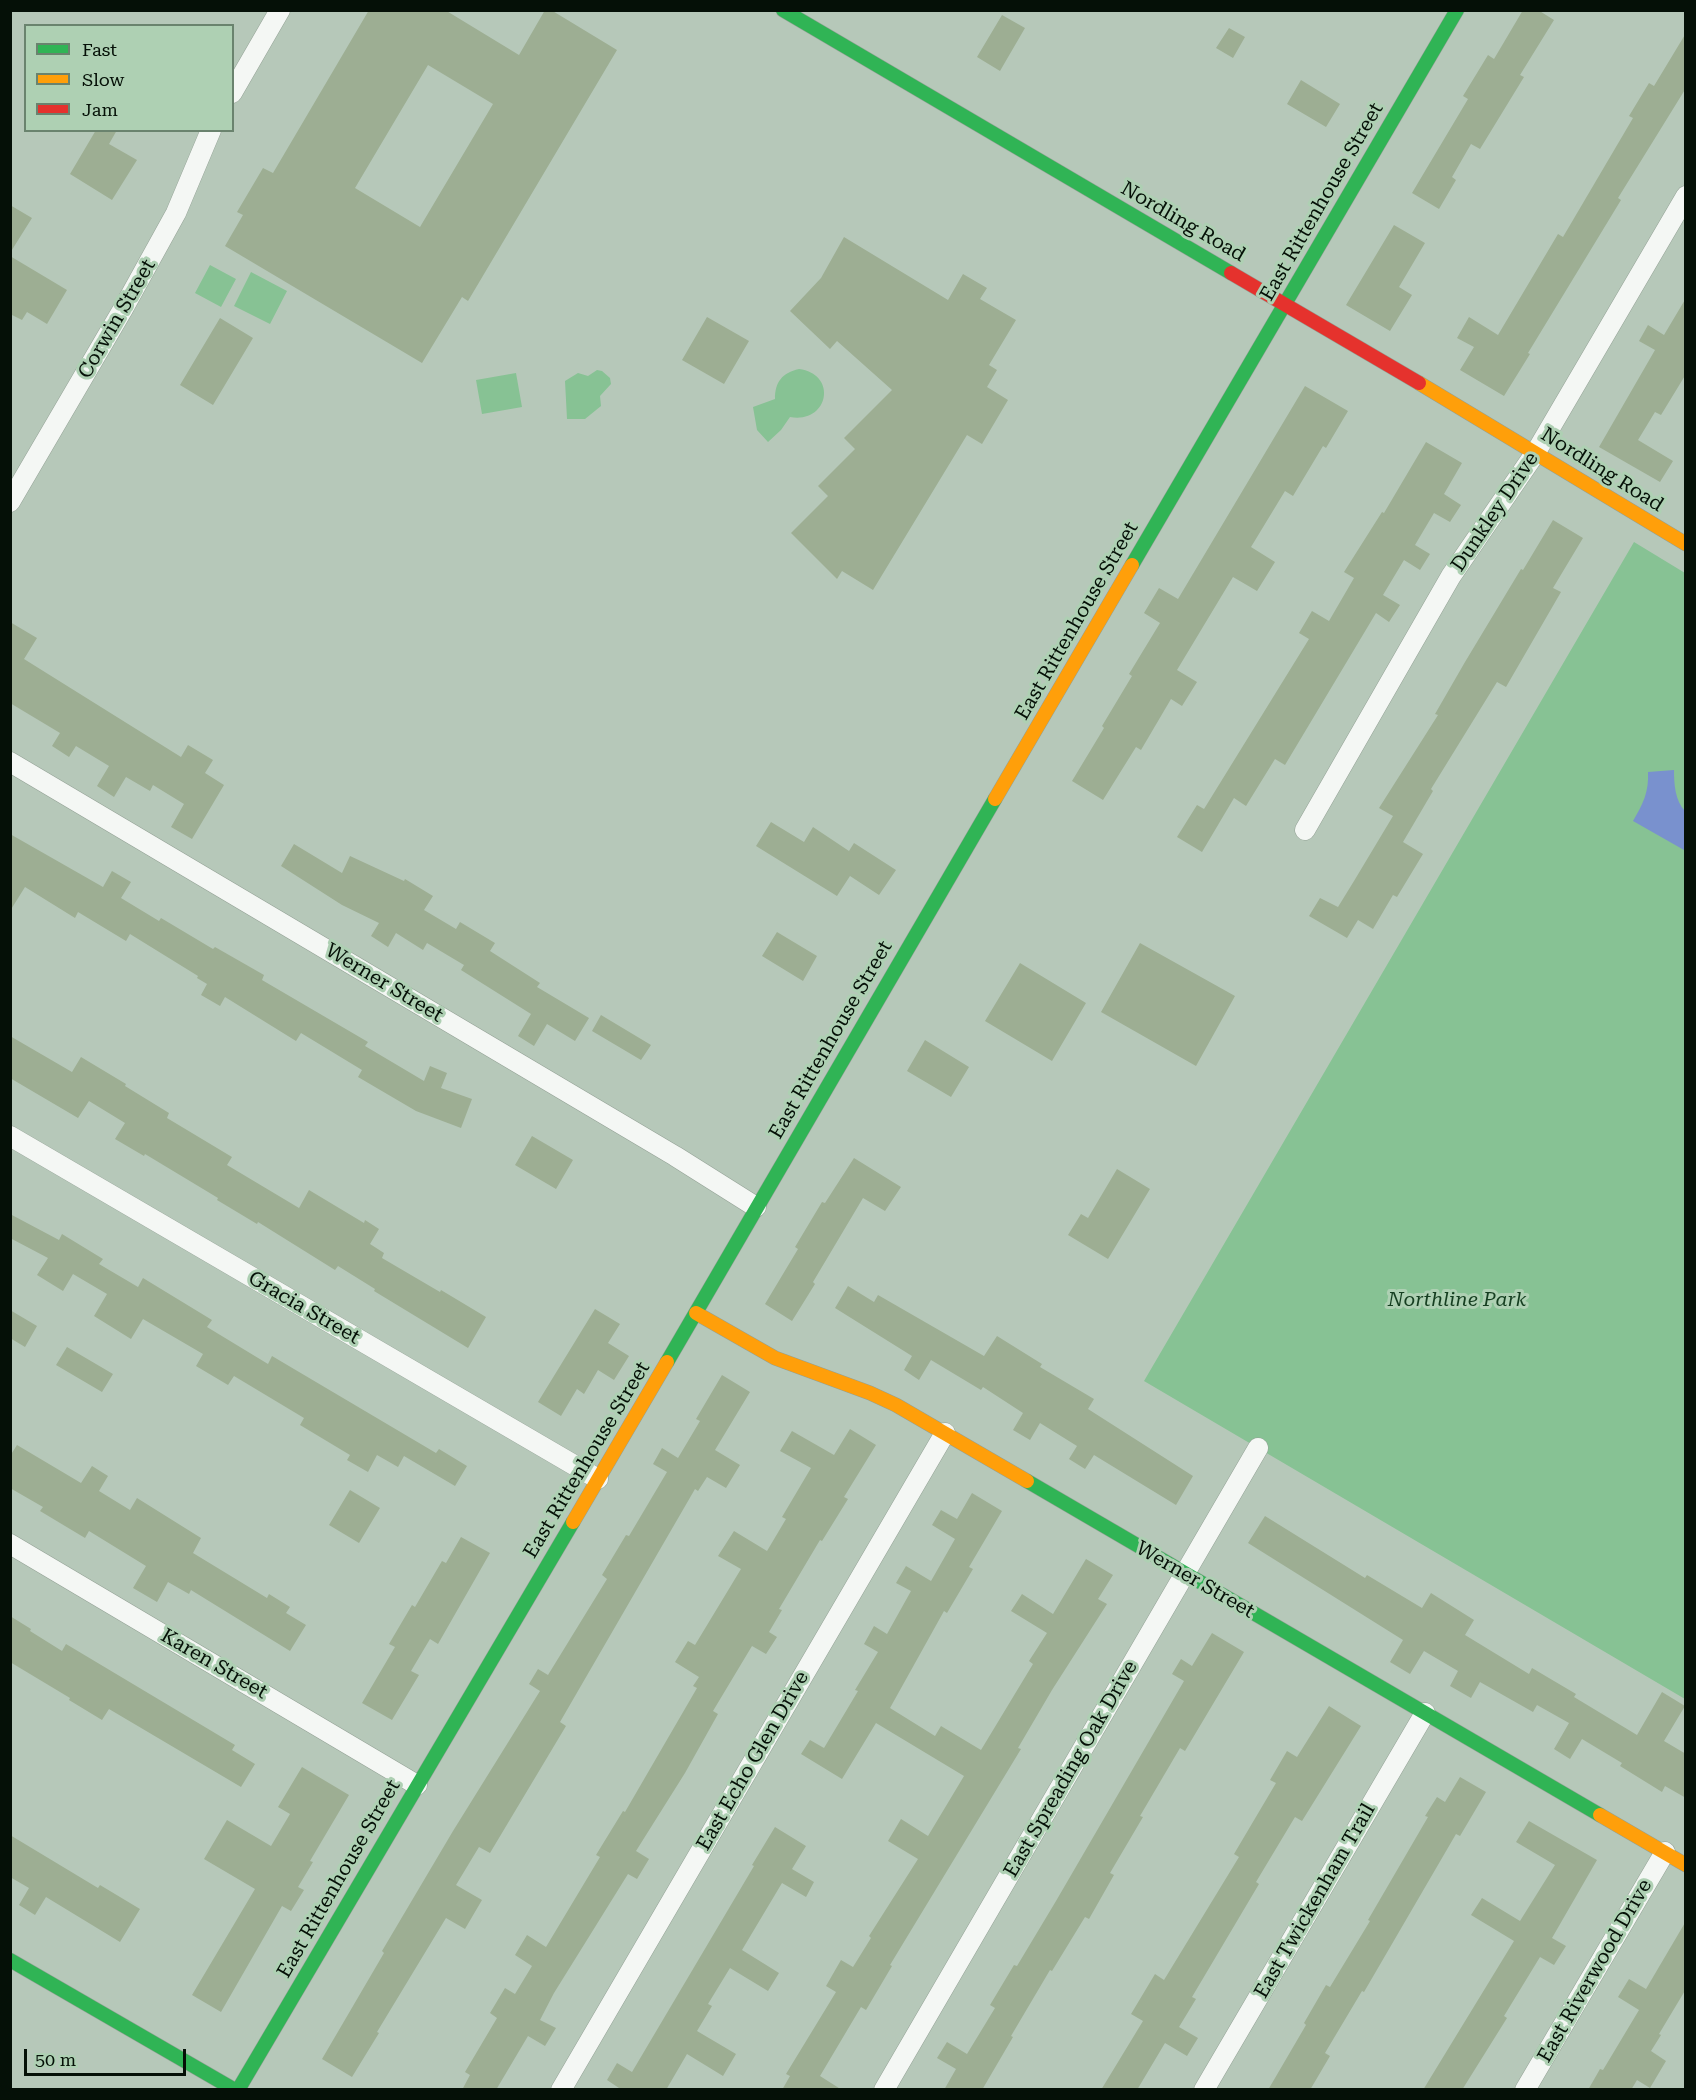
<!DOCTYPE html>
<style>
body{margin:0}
#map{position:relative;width:1696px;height:2100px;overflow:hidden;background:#b6c8b9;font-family:"Roboto Serif",serif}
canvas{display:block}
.frame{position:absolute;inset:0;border:12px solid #051007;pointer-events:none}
.legend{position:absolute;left:24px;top:24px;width:210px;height:108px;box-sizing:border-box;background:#aed0b3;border:2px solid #6a836e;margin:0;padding:8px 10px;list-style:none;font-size:18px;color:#051007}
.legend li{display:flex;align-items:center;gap:12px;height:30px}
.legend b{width:30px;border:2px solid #6a836e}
.scale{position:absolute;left:24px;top:2049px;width:162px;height:27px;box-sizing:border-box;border:3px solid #051007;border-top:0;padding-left:8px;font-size:18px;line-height:21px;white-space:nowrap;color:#051007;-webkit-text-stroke:4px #aed0b3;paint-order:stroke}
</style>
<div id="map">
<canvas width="1696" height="2100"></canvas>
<div class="frame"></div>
<ul class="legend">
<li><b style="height:8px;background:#30b455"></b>Fast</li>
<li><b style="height:8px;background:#ff9f0a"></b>Slow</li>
<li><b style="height:8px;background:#e5322d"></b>Jam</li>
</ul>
<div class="scale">50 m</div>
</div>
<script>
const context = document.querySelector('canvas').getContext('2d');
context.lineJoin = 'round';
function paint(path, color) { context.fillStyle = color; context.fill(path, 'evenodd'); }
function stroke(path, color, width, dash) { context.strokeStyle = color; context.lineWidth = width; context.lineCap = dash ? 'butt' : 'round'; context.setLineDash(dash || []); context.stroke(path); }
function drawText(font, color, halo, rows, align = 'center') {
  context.font = font + ' "Roboto Serif",serif'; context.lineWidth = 6; context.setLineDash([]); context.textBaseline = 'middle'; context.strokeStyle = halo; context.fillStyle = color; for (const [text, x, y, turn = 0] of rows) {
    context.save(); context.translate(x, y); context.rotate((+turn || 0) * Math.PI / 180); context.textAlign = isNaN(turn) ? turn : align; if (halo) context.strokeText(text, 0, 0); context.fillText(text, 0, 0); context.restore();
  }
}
paint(new Path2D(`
 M210,265L236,279L221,307L195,293Z
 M251,272L287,291L270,324L234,306Z
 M799,369C838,374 829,424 790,417L781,430L768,442L757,430L753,407L775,399C775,382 782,373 799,369Z
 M597,370L602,371L610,378L611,384L600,396L601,406L585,419H567L565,381L578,373L588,376Z
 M516,373L522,407L482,414L476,380Z
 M1634,542L1685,573V1699L1144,1381Z`), '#87c294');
paint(new Path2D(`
 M1674,770C1674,784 1675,801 1685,811L1684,850L1633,821C1643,804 1649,792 1648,772Z`), '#7991ce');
paint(new Path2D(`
 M369,10H445L519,55L545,10H551L617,50L468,301L462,297L422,363L225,246L243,215L237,212L263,168L273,173ZM428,65L493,104L420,227L355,188Z
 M1523,10H1538L1554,20L1520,75L1524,77L1480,149L1471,144L1452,177L1456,180L1439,209L1412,193L1468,99L1463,96L1488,55L1494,59Z
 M1002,15L1025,28L1000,71L977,57Z
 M1229,28L1245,37L1233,58L1216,48Z
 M1686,33V88L1618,198L1621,200L1528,353L1530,354L1504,396L1460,370L1474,347L1457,338L1469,317L1498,335L1558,234L1563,237L1633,118L1629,116L1649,83L1654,86Z
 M1301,80L1340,104L1326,127L1287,104Z
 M96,130H117L109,144L137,160L112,200L70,174Z
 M10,205L32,218L10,253Z
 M1394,225L1425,243L1399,287L1412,295L1390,331L1346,305Z
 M844,237L948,300L963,274L987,288L980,299L1016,320L989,365L997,370L987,387L1008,400L982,444L967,435L873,590L842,571L837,579L791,533L828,496L818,486L855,449L844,438L892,390L837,341L830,349L790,311L821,278Z
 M10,256L67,290L47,324L27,312L22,320L10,314Z
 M1686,298V374L1661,415L1655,412L1638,440L1673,461L1660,482L1599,447L1655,350L1639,341L1648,325L1664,335Z
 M707,317L749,341L724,384L682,360Z
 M220,318L253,338L213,405L180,385Z
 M1305,386L1348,411L1326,448L1323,446L1293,496L1285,491L1251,547L1275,562L1257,591L1233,577L1177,670L1197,682L1182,706L1171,699L1141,750L1136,747L1103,800L1072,781L1104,728L1102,726L1132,676L1129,674L1160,623L1144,613L1159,588L1178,599Z
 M1426,442L1462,463L1444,494L1461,505L1450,522L1434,513L1415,545L1430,554L1420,570L1404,560L1383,595L1400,605L1389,622L1376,613L1285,765L1275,759L1246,806L1234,798L1202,852L1177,837L1197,805L1204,809L1309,639L1299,633L1312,611L1329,621L1354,578L1344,572L1382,512L1384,513Z
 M1553,520L1583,538L1553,588L1561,592L1506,687L1497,682L1431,789L1433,791L1403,842L1423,854L1397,897L1393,895L1373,929L1358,920L1347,938L1309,916L1320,898L1338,907L1354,881L1393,816L1379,808L1438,715L1435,714L1465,662L1521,569L1523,570Z
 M10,622L37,638L24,659L181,757L188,745L213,760L205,773L224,785L192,839L171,827L184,804L153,785L150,791L126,777L114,797L97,786L109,766L76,746L69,757L52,746L60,733L10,703Z
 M771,822L804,842L813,827L849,851L854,843L896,870L879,895L850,876L837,896L756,846Z
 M10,834L103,887L112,871L131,882L121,898L159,921L161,918L213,949L215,947L264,975L262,980L368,1042L365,1046L424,1081L430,1066L447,1073L441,1088L472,1099L461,1128L416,1111L358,1077L362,1070L301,1033L296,1041L225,997L220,1006L201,995L207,984L197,978L198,976L130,934L126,941L78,912L75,918L25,887L10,911Z
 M294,844L342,873L350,856L404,881L405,879L433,896L424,910L456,929L460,922L495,943L490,951L540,983L537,987L589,1018L575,1041L547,1024L534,1046L518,1036L531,1014L461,970L464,965L427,943L423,950L396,933L388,947L371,936L379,923L342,905L281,866Z
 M777,932L817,956L803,981L762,956Z
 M1140,943L1235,996L1196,1066L1101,1012Z
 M1020,963L1086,1003L1052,1061L985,1021Z
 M601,1015L651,1045L641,1060L592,1031Z
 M10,1036L72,1072L81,1057L126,1084L125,1086L169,1113L167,1118L232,1157L227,1165L299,1208L309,1190L364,1223L365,1220L379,1229L370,1244L384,1253L382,1258L440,1292L441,1290L486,1317L468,1348L374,1291L375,1289L338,1266L335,1270L258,1222L257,1224L217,1200L218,1198L145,1154L144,1156L115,1139L125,1123L89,1101L78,1118L10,1078Z
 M925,1040L969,1067L951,1097L907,1071Z
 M532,1136L573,1160L556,1189L515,1165Z
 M854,1158L901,1187L885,1211L863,1198L813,1282L815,1284L792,1321L765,1304L798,1249L795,1247L822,1202L825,1203Z
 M1117,1169L1150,1189L1108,1259L1068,1235L1081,1214L1088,1218Z
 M10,1214L59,1240L62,1234L103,1259L99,1264L138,1287L143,1278L212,1320L207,1327L268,1364L272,1356L436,1453L439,1449L467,1466L455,1486L404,1456L398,1467L377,1455L368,1472L347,1460L350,1455L300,1425L304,1418L234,1376L228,1385L196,1366L203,1354L143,1319L131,1339L94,1316L107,1294L73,1274L63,1291L37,1275L48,1258L10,1238Z
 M848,1286L874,1302L878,1295L984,1356L997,1336L1042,1364L1040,1367L1094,1399L1088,1409L1193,1476L1176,1505L1094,1455L1085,1469L1069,1459L1077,1446L1040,1423L1030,1440L1013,1430L1023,1413L983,1387L981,1390L931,1360L919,1380L904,1370L912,1356L835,1308Z
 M595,1309L620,1324L608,1343L629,1356L614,1380L598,1370L584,1394L577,1389L561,1416L538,1402Z
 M10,1310L37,1326L25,1347L10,1338Z
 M67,1347L113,1374L102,1392L56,1365Z
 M722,1375L750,1392L715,1450L740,1465L726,1488L707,1477L698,1491L695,1489L560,1722L566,1726L490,1853L479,1847L456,1885L482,1900L465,1929L446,1918L377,2032L379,2033L352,2077L322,2059L384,1953L382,1951L453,1831L540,1691L529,1684L538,1669L548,1675L607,1579L602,1575L626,1535L629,1536L667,1472L653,1464L662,1448L678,1458L700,1421L696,1419Z
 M850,1429L876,1445L844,1497L848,1499L822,1541L820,1540L779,1609L782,1610L769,1632L777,1637L766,1654L752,1646L713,1711L718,1714L685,1773L636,1851L649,1859L637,1879L628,1874L554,1993L540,2020L556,2028L545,2046L528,2036L496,2090H462L470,2075L465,2072L497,2018L490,2013L505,1988L515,1994L532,1966L515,1955L527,1935L546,1947L600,1857L596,1855L623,1811L625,1812L697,1688L693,1686L699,1677L675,1662L688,1641L695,1645L741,1569L718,1556L734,1531L767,1551L786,1519L782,1517L811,1468L780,1451L792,1431L834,1455Z
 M17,1445L81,1483L92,1466L108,1476L99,1491L130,1510L137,1498L201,1538L193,1553L267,1598L269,1594L290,1607L286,1613L306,1625L290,1651L191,1590L189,1594L168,1582L157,1602L133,1588L146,1566L89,1531L85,1538L40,1511L43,1507L10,1488V1456Z
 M350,1490L380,1508L359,1543L329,1525Z
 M972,1493L1002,1511L969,1567L973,1569L947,1613L944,1611L890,1708L935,1736L941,1726L981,1750L1033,1664L1029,1661L1047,1633L1011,1611L1022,1594L1053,1614L1086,1559L1113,1575L1098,1599L1107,1604L1052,1690L1018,1748L1021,1749L890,1965L892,1966L866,2010L861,2007L820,2076L842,2090H782L790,2076L786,2074L836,1992L826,1986L841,1960L853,1967L871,1938L869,1936L918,1859L888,1841L901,1819L928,1836L964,1776L876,1723L842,1779L801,1754L810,1740L824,1748L858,1691L855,1690L878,1652L864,1644L874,1626L887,1634L911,1591L896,1583L906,1566L931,1581L955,1539L932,1525L941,1510L957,1519Z
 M1265,1516L1365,1578L1367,1575L1422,1608L1431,1593L1474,1620L1465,1635L1529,1674L1532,1668L1576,1694L1574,1697L1637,1735L1662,1692L1685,1706L1664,1741L1686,1754V1798L1665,1786L1662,1792L1620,1766L1622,1763L1582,1739L1570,1759L1554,1749L1569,1723L1537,1705L1533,1712L1480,1682L1471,1698L1450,1686L1458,1671L1424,1651L1410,1674L1390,1662L1403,1640L1248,1543Z
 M461,1537L490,1553L438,1644L430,1639L411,1671L419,1675L392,1720L362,1703L395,1647L389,1644L412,1605L415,1607L442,1561L446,1563Z
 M10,1616L31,1629L30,1631L62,1651L66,1644L235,1745L232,1750L255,1764L241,1787L109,1709L102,1720L69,1700L70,1698L10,1662Z
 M1212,1633L1244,1652L1185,1751L1180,1748L1140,1816L1143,1817L1110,1873L1114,1875L1089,1919L1085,1917L1052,1971L1050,1970L1011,2036L1013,2037L982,2090H944L956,2069L937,2058L947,2042L967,2054L995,2008L990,2005L1014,1965L1017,1966L1056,1901L1184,1681L1172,1674L1181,1659L1192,1666Z
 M1329,1706L1361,1726L1302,1821L1295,1817L1256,1882L1259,1884L1192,1997L1196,1999L1179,2027L1198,2038L1187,2056L1165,2043L1137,2090H1101L1143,2021L1131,2014L1155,1974L1164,1980L1239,1857L1234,1854L1276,1783L1270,1780L1287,1751L1297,1757Z
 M302,1767L349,1795L310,1861L313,1862L298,1887L304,1890L291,1911L282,1906L221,2012L192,1995L255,1889L204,1859L227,1820L271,1846L290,1814L278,1807Z
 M1460,1777L1486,1792L1460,1836L1456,1834L1364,1992L1362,1991L1325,2053L1330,2056L1310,2090H1268L1306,2025L1304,2023L1326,1985L1330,1987L1370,1921L1368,1920L1428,1817L1425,1816L1437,1797L1445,1802Z
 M1529,1821L1597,1860L1552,1938L1566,1946L1554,1965L1540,1957L1504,2016L1507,2018L1462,2090H1423L1514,1941L1471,1915L1482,1898L1520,1921L1555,1865L1516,1842Z
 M775,1827L806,1846L792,1869L814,1882L806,1897L782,1883L742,1950L779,1973L768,1991L730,1968L708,2004L712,2006L697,2031L736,2054L723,2076L687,2054L666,2090H622L607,2080L617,2063L632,2072L754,1866L752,1865Z
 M10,1835L98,1888L100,1885L140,1909L120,1942L46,1897L35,1915L19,1905L29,1888L10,1877Z
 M1686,1921V1989L1659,2034L1661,2035L1651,2051L1666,2061L1650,2088L1637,2080L1631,2090H1588L1600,2069L1603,2070L1639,2010L1618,1997L1629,1979L1646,1989Z`), '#9dae93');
const street = new Path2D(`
 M232,93L280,10
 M10,502L123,309L176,213L211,130
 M10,762L675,1156L756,1207
 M1305,830L1451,576L1536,452L1686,196
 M10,1136L598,1479
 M10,1544L417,1785
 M561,2090L945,1433
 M884,2090L1258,1448
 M1204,2090L1425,1713
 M1525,2090L1665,1852`);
const fast = new Path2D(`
 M783,10L1231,273
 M1132,565L1457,10
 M667,1362L995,799
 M1027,1481L1600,1815
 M10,1960L235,2090
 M238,2090L573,1522`);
const slow = new Path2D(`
 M1419,383L1686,544
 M995,799L1132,565
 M696,1313L775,1358L870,1393L896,1405L1027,1481
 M573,1522L667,1362
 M1600,1815L1686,1865`);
const jam = new Path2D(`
 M1231,273L1419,383`);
stroke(street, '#93a195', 21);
stroke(fast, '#93a195', 15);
stroke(slow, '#93a195', 15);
stroke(jam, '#93a195', 15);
stroke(street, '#f4f7f4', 20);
stroke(fast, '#30b455', 14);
stroke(slow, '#ff9f0a', 14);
stroke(jam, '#e5322d', 14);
drawText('20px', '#051007', '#aed0b3', [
 ["East Rittenhouse Street",1322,202,-60],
 ["Nordling Road",1183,222,30],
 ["Corwin Street",117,319,-60],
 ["Nordling Road",1602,470,32],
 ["Dunkley Drive",1495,512,-56],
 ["East Rittenhouse Street",1077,621,-60],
 ["Werner Street",384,983,31],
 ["East Rittenhouse Street",831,1040,-60],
 ["Gracia Street",304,1308,30],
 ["East Rittenhouse Street",587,1460,-59],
 ["Werner Street",1195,1580,30],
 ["Karen Street",214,1664,30],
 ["East Echo Glen Drive",753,1761,-60],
 ["East Spreading Oak Drive",1071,1769,-60],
 ["East Rittenhouse Street",339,1879,-60],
 ["East Twickenham Trail",1315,1901,-60],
 ["East Riverwood Drive",1595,1971,-60]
]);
drawText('italic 20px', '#153e20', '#aed0b3', [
 ["Northline Park",1457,1300]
]);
</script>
